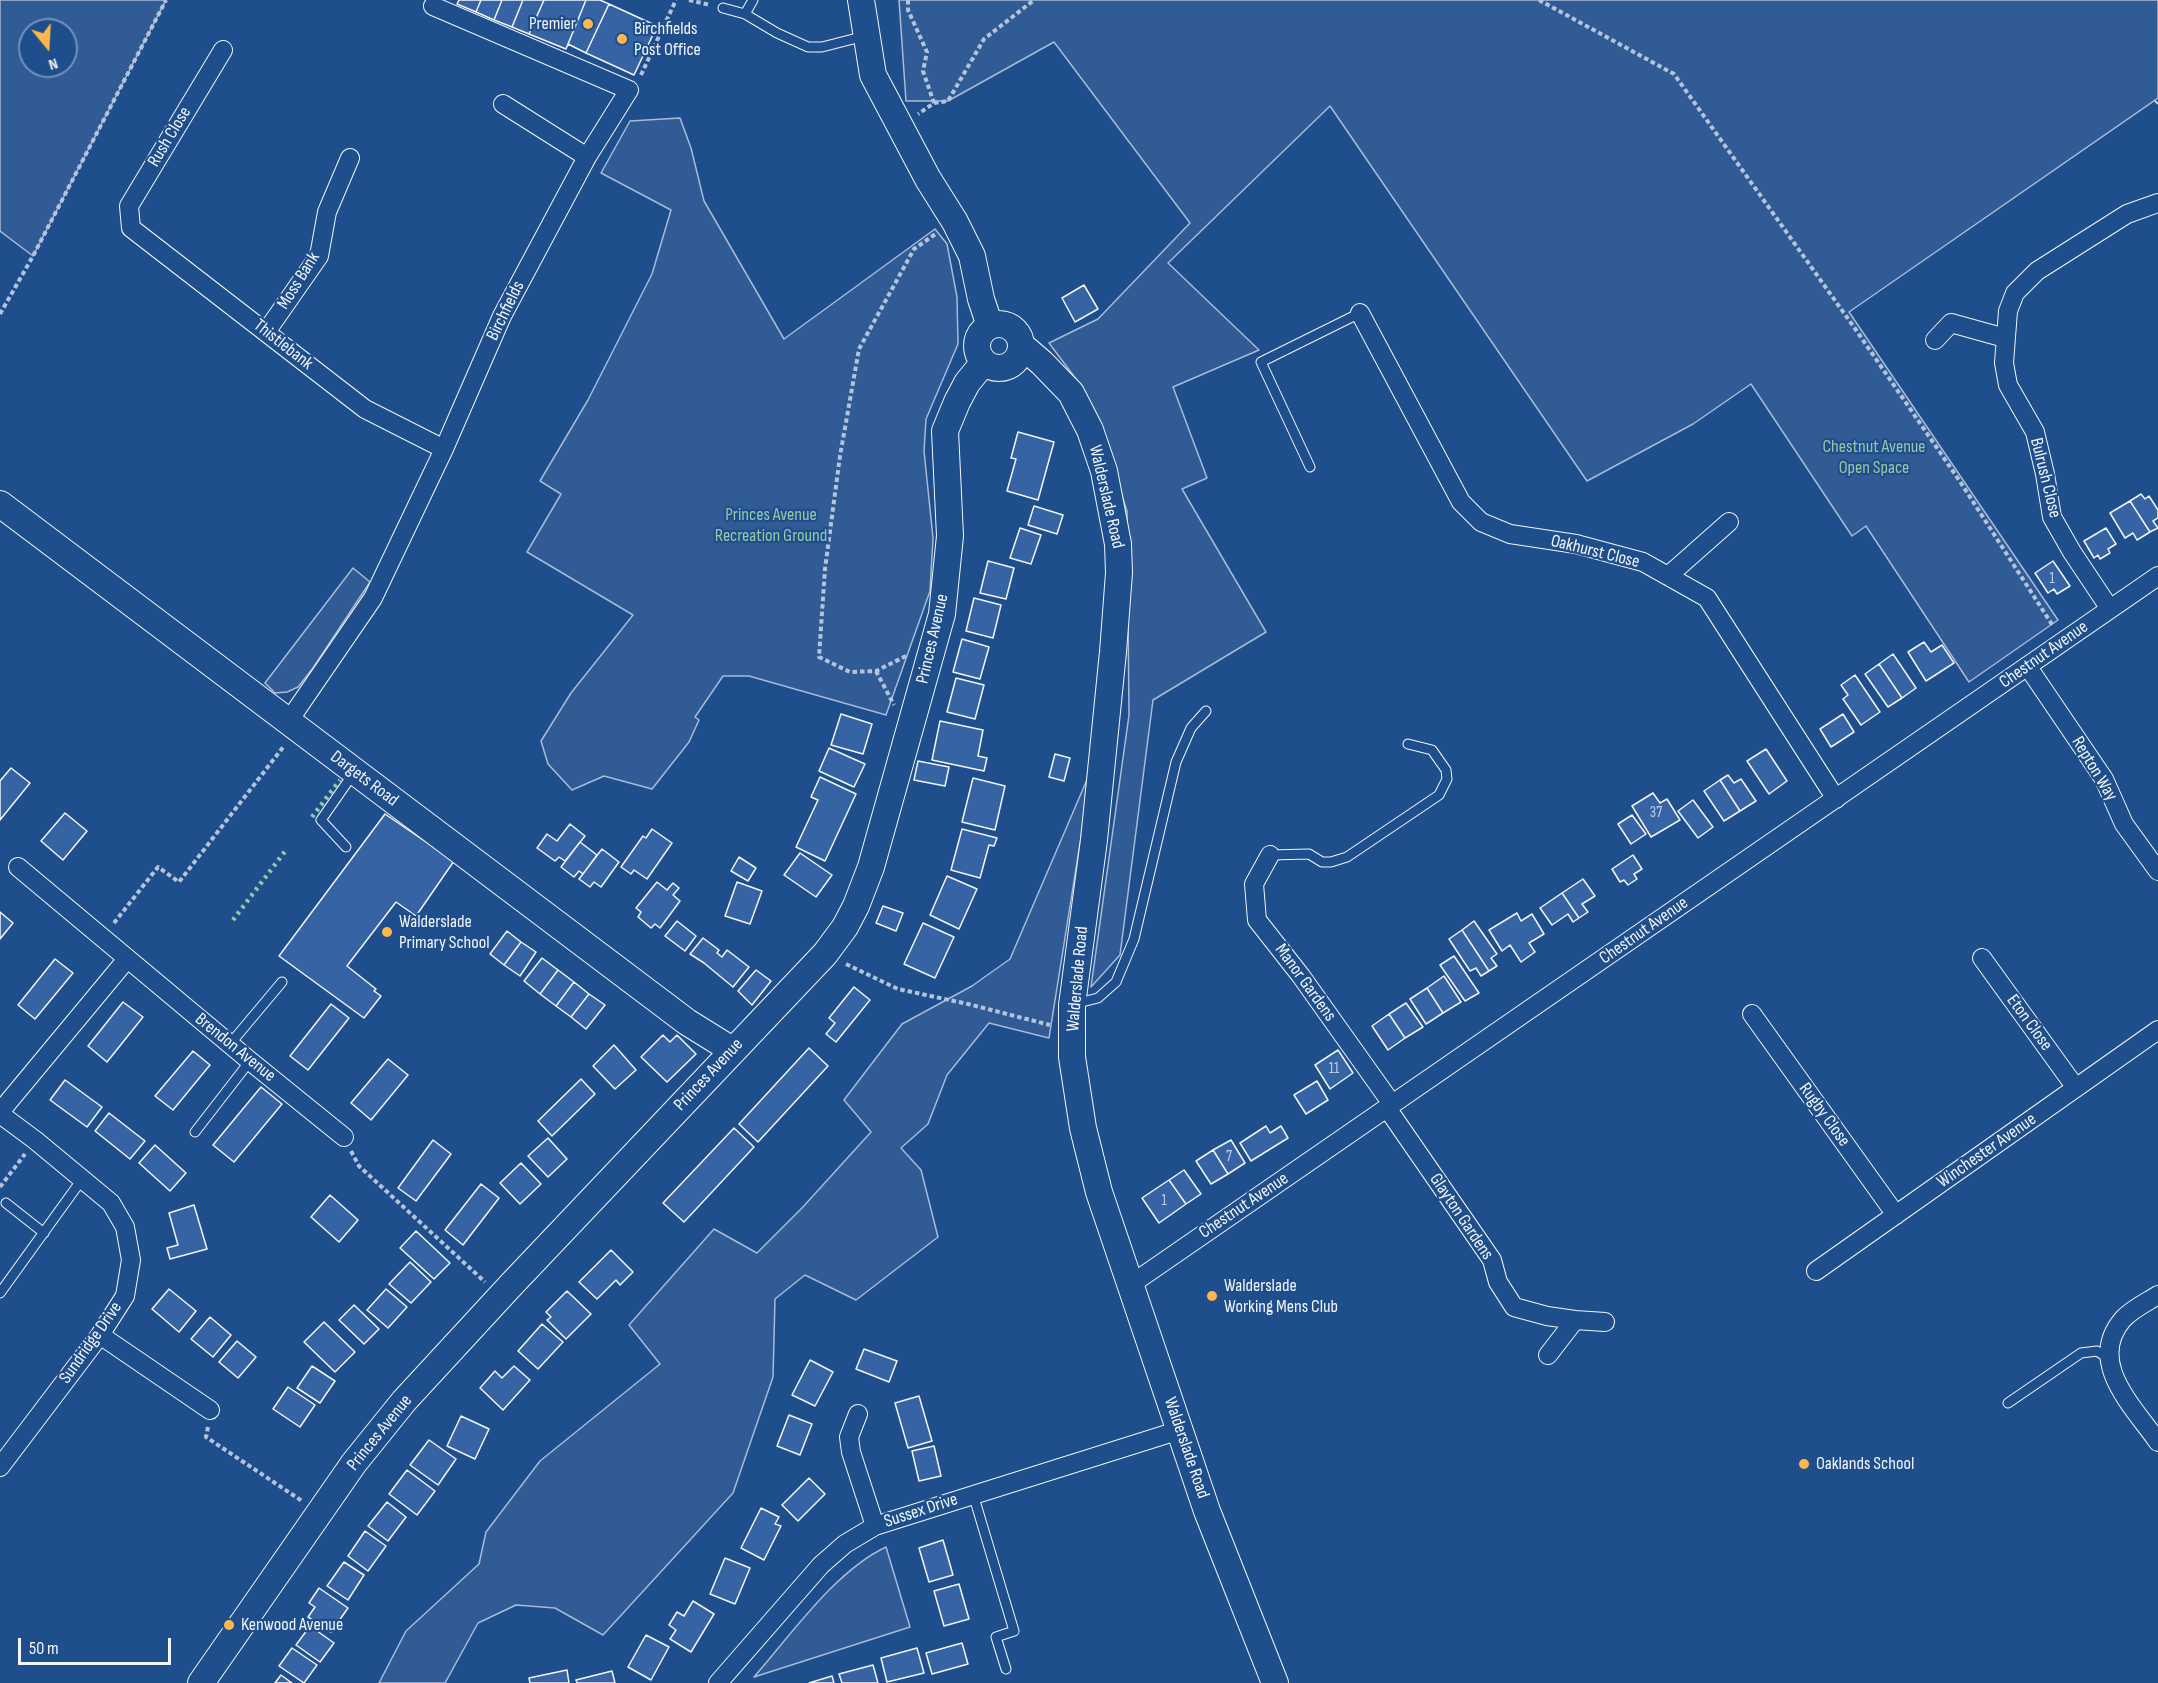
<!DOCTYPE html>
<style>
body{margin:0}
#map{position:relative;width:2158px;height:1683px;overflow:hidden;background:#1f4e8c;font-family:"Sofia Sans Condensed",sans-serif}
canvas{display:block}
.north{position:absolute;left:18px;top:18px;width:60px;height:60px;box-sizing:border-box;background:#1f4e8c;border:2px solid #7391ba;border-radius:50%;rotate:162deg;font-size:16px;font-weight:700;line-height:24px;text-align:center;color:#f2f6ff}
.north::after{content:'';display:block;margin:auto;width:21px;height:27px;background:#ffb74d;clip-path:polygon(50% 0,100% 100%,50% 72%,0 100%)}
.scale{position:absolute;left:18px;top:1638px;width:153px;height:27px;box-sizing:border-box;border:3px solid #f2f6ff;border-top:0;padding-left:8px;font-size:18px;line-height:21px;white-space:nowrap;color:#f2f6ff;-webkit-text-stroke:4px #1f4e8c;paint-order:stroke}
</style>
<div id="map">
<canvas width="2158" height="1683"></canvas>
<div class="north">N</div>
<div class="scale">50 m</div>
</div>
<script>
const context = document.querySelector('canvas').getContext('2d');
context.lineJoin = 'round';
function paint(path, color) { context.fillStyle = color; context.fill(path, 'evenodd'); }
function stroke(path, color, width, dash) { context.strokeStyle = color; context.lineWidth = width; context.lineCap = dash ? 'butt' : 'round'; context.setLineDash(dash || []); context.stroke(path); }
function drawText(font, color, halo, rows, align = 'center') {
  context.font = font + ' "Sofia Sans Condensed",sans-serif'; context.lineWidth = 4.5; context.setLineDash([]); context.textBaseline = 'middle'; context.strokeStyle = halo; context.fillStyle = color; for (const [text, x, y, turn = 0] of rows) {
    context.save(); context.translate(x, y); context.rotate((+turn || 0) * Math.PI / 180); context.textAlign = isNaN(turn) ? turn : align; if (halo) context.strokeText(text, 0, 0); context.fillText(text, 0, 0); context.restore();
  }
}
const green = new Path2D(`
 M0,0H166L33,256L0,231ZM30,30H66V66H30Z
 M899,0H2158V98L1849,312L2058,620L1969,682L1866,526L1852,536L1751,384L1693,424L1587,481L1330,106L1168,263L1259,350L1173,387L1207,478L1182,489L1266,632L1153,700L1120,955L1091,987L1129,715L1127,511L1097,420L1079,383L1049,343L1098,319L1190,223L1054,42L948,101H906Z
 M680,118L691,148L704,201L784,339L935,229L947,244L957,297L958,344L926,419L924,451L933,538L930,591L886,715L749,676H723L695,717L699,720L689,742L652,789L604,776L572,790L548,764L541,741L571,693L633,615L527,552L561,494L540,481L588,400L652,274L671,210L601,173L630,121Z
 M353,568L370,582L313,668L298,687L287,692L275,693L265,683Z
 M1092,768L1049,1038L989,1023L947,1075L928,1124L901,1148L921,1170L938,1237L856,1300L805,1275L775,1299L773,1377L733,1493L603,1635L555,1608L516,1605L478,1623L445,1683H379L406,1631L479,1564L486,1532L540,1461L660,1364L629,1325L714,1229L757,1253L802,1208L871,1132L844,1100L902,1024L972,986L1010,959Z
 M886,1547L910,1627L754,1677C791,1635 835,1571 886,1547Z`);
paint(green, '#305b95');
stroke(green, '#a8bbd7', 1.5);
const building = new Path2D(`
 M459,0H481L476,12L457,4Z
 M481,0H502L494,20L476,12Z
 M502,0H523L512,27L494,20Z
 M523,0H544L529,34L512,27Z
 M544,0H586L566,49L529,34Z
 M586,0H600L609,4L586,53L568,44Z
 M609,4L657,26L634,75L586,53Z
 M1084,285L1098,309L1075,322L1062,298Z
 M1018,432L1054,442L1038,500L1007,491L1016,459L1011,458Z
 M2141,494L2145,499L2149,496L2158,510V518L2153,521L2158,528L2150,532L2130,501Z
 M2130,501L2150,532L2137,540L2133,533L2125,538L2110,513Z
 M1034,506L1063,515L1057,534L1028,525Z
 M1020,528L1041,535L1031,564L1010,558Z
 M2106,528L2116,544L2108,549L2110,553L2100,559L2098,555L2094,558L2084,541Z
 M988,561L1014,568L1006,599L980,593Z
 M2053,561L2070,586L2057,594L2054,589L2048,593L2035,573Z
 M974,598L1001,605L993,638L966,631Z
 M962,639L989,647L980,679L953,672Z
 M1924,642L1931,652L1942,645L1954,663L1926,681L1908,652Z
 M1893,654L1916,688L1902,698L1879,664Z
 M1879,664L1902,698L1888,707L1865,674Z
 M1855,675L1880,712L1861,725L1843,699L1848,695L1841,685Z
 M956,678L984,685L975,719L947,712Z
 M841,714L872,724L863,754L831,745Z
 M1843,714L1854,732L1831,747L1820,729Z
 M940,721L983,730L978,756L987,758L984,771L932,760Z
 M829,748L865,764L854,787L819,771Z
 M1766,749L1787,781L1769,794L1747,761Z
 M1055,754L1070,758L1064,781L1049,777Z
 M918,761L949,767L945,786L914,780Z
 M11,768L30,783L0,820V781Z
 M1728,775L1734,783L1741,779L1756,801L1740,811L1720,780Z
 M820,777L856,794L825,861L796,847L818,800L811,797Z
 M973,778L1005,786L995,830L962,822Z
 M1720,780L1740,811L1724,821L1704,791Z
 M1653,793L1660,803L1667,799L1680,820L1651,837L1632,806Z
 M1693,800L1713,827L1698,838L1678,811Z
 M65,813L87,831L63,860L41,841Z
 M385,814L454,861L416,916L396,902L347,966L376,989L374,991L381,996L364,1018L279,956Z
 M1632,815L1646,834L1631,844L1618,824Z
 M570,824L585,836L565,861L559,857L555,861L537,848L547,834L557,841Z
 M652,829L672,843L647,879L634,870L631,874L621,867L643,836L646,838Z
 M962,829L997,838L994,846L989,845L980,878L951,870Z
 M580,842L597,855L583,874L579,871L574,877L561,867Z
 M602,849L619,862L601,887L594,882L590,887L579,879Z
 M800,853L832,875L816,897L784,875Z
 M1633,855L1642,869L1634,874L1637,879L1628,885L1624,880L1620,882L1612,869Z
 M739,857L756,868L748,881L731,871Z
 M947,876L977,889L959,929L930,915Z
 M1583,879L1595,896L1582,904L1588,912L1579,918L1562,893Z
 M657,882L667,890L673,883L679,888L673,895L680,901L660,928L655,924L651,928L638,917L641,912L636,908Z
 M737,882L762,891L750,924L725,916Z
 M1562,893L1579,918L1573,922L1568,914L1552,925L1540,908Z
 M883,906L903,913L896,931L876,923Z
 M0,912L13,923L0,939Z
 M1517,913L1521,921L1532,914L1544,934L1529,943L1535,952L1521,962L1510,945L1502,951L1489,930Z
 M677,921L696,936L685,951L665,936Z
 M1474,921L1497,954L1491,958L1497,966L1489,971L1462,930Z
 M923,923L954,937L935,978L904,964Z
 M1462,930L1489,971L1481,976L1476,968L1470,971L1449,939Z
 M507,931L521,942L504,965L490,954Z
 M703,938L719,950L717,953L722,957L727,950L749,967L733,987L704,963L690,954Z
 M521,942L536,952L520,976L504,965Z
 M1454,956L1479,993L1465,1001L1440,965Z
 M542,958L558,970L540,994L524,981Z
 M55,959L73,973L35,1019L18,1005Z
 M558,970L574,982L556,1006L540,994Z
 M756,970L771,981L752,1005L738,991Z
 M1444,976L1461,1002L1443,1013L1427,988Z
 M574,982L589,994L571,1017L556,1006Z
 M854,987L870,1000L836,1042L826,1034L835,1023L829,1018Z
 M1427,988L1443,1013L1426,1024L1410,999Z
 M589,994L605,1005L586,1029L571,1017Z
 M123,1002L143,1017L107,1062L88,1046Z
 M1406,1003L1423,1027L1405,1038L1389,1014Z
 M331,1004L349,1018L308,1070L290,1056Z
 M1389,1014L1405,1038L1388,1050L1372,1026Z
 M663,1035L670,1042L677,1035L696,1054L667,1082L641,1057Z
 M614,1045L636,1070L615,1089L593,1066Z
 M809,1048L828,1066L758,1142L739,1124Z
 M1338,1050L1353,1073L1330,1089L1315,1065Z
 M193,1051L210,1065L173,1110L155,1096Z
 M388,1059L408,1075L371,1120L351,1103Z
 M581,1079L595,1094L552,1136L538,1121Z
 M65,1080L102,1107L87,1127L50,1100Z
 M1317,1081L1328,1100L1306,1114L1294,1095Z
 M261,1087L282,1104L234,1162L213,1145Z
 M109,1113L145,1141L130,1159L95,1131Z
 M1266,1126L1270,1133L1281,1126L1288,1138L1251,1161L1240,1143Z
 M734,1128L754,1147L684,1222L663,1203Z
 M548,1138L567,1159L548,1177L528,1156Z
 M433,1140L451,1154L416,1201L398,1188Z
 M1231,1140L1245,1163L1228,1174L1213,1150Z
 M155,1145L186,1173L170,1191L139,1163Z
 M1213,1150L1228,1174L1211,1184L1196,1161Z
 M521,1163L541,1184L520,1204L500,1183Z
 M1184,1170L1201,1194L1186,1204L1169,1180Z
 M1169,1180L1186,1204L1159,1223L1142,1198Z
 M481,1184L499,1198L463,1245L445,1230Z
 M330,1195L358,1220L339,1242L311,1217Z
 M194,1205L207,1249L170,1259L167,1248L178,1245L169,1213Z
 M416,1231L450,1263L434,1279L400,1248Z
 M611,1250L633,1272L620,1285L616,1280L597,1299L579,1282Z
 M410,1262L431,1282L411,1303L389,1284Z
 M169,1289L196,1311L179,1332L152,1309Z
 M386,1289L407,1307L388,1328L367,1310Z
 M567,1291L591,1314L566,1339L547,1320L551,1317L546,1312Z
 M354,1305L379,1329L364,1344L339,1320Z
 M210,1317L231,1335L213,1357L191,1339Z
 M324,1322L355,1352L335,1372L304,1342Z
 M542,1324L563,1342L538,1369L518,1351Z
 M237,1341L256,1357L238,1378L219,1362Z
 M864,1349L897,1361L889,1382L856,1369Z
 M810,1360L833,1372L815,1406L792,1395Z
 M312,1366L335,1381L320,1403L297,1388Z
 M514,1366L530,1380L503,1410L480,1388L495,1371L502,1378Z
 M288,1387L315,1405L300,1427L273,1409Z
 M919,1396L932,1441L908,1448L895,1403Z
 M789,1415L812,1424L800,1455L777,1446Z
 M461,1416L489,1429L475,1459L447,1446Z
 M429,1440L456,1459L438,1485L410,1465Z
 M934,1446L941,1476L919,1481L912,1451Z
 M407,1470L435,1491L417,1515L389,1494Z
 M809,1478L825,1494L798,1521L782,1505Z
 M387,1502L406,1517L388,1541L368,1526Z
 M761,1508L779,1517L775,1524L781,1526L764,1560L741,1548Z
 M365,1531L386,1546L368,1571L348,1556Z
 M943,1540L953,1575L929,1582L919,1548Z
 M725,1558L750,1568L735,1604L710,1594Z
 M344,1562L364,1575L348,1600L327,1586Z
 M959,1584L969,1619L944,1626L934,1591Z
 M319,1588L348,1608L331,1632L308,1617L315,1607L309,1603Z
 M693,1601L714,1614L691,1652L670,1639L676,1630L669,1625L677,1612L684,1616Z
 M310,1626L334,1643L320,1662L296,1645Z
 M646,1635L669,1647L651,1680L628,1667Z
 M962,1643L968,1664L932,1674L926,1653Z
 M292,1648L317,1665L304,1683L279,1666Z
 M917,1648L924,1673L887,1682L881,1658Z
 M873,1665L878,1683H842L839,1674Z
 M567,1670L569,1683H530L529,1678Z
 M612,1671L615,1683H577L576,1680Z
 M281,1675L292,1683H275Z
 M832,1676L834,1683H809Z`);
paint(building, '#3563a3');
stroke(building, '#f2f6ff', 1.5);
const lane = new Path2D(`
 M723,8L745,14L777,33L808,47H822L865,36
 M745,14L753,0
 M1310,467L1261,362L1360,313
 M346,847L321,820L353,774
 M1270,855L1309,854L1322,862H1331L1347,857L1439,795L1447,779L1446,770L1432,750L1408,744
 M1074,1004L1098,998L1116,982L1134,939L1176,762L1191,728L1206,711
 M230,1044L282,982
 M195,1132L250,1061
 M6,1203L44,1233
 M0,1293L83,1178
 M2008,1403L2081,1353L2097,1351L2108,1358
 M973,1494L1014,1631L996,1637L1006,1669`);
const street = new Path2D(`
 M223,50L129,206L131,228L365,409L444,449
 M503,104L587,157
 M1360,313L1461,502L1481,522L1510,534L1576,544L1643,562L1707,598L1836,799
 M266,332L319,256L327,212L350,158
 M1935,340L1951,323L2005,338
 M1668,576L1729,522
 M2110,609L2072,552L2052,517L2045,474L2035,432L2008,385L2004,363L2008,311L2015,293L2037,271L2127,214L2158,203
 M2028,667L2104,779L2124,824L2158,871
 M288,722L373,598L444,449L502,316L587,157L629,90L433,6
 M1270,855L1254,884L1257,920L1301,976L1392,1104
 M18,867L250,1061L344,1137
 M1982,958L2076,1088
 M1752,1014L1896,1215
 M1387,1108L1492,1260L1498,1282L1514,1307L1547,1316L1575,1320
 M0,1112L127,959
 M0,1114L35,1140L111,1203L125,1227L131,1260L125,1296L100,1335L0,1467
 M1816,1271L2158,1030
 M1130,1285L2158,576
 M2158,1295C2147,1302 2132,1309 2123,1319C2086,1362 2133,1406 2158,1442
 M100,1335L210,1410
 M1548,1355L1575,1320L1605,1322
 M858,1414L849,1437L851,1452L875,1526
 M718,1683L821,1565L845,1544L875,1526L1180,1430`);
const secondary = new Path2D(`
 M861,0L873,75L928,179L955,222L972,256L981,299L990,326
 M977 346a22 22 0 1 1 44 0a22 22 0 1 1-44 0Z
 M1021,345L1042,363L1071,393L1090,430L1104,471L1118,544L1119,573L1113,652L1094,840L1072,1005V1057L1083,1128L1099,1192L1207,1511L1275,1683
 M0,504L687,1022L732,1050
 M201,1683L354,1463L404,1401L511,1285L825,954L845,927L856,906L871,867L942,614L950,536L945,431L957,402L967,383L984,362`);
stroke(lane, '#f2f6ff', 11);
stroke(street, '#f2f6ff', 20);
stroke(secondary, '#f2f6ff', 28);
stroke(new Path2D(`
 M689,0L710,5
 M908,0V10L927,52L923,71L934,103L918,114
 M1539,0L1674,74L1856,330L1961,483L2053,626
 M641,75L676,0
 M934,103L948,101L984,39L1034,0
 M0,314L33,256L166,0
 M906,656L876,671L850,672L819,657L825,569L840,456L859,349L914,249L937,233
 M876,671L894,705
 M114,923L158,867L179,882L284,746
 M846,964L898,989L968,1004L1050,1025
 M351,1151L359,1166L485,1282
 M0,1187L25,1154
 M208,1427L206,1437L302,1501`), '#b3c4dc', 4, [4.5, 3]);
stroke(lane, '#1f4e8c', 9);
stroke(street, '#1f4e8c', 18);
stroke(secondary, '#1f4e8c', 26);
stroke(new Path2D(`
 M312,817L340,780
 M233,920L286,850`), '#97c8a6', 4.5, [3, 4.5]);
stroke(new Path2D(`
 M2155,101L2158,104`), '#f2f6ff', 1.5, [8, 3]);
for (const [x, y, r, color] of [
 [588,24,6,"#ffb74d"],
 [622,39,6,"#ffb74d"],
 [387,932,6,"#ffb74d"],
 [1212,1296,6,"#ffb74d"],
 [1804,1464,6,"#ffb74d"],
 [229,1625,6,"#ffb74d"]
]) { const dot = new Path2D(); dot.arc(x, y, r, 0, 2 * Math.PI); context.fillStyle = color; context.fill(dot); stroke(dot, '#1f4e8c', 2); }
drawText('15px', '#c3d1e8', null, [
 ["1",2052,579],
 ["37",1656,813],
 ["11",1334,1069],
 ["7",1229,1157],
 ["1",1164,1201]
]);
drawText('18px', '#f2f6ff', '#1f4e8c', [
 ["Premier",576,24,"right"],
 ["Birchfields",634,29],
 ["Post Office",634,50],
 ["Walderslade",399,922],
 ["Primary School",399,943],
 ["Walderslade",1224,1286],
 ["Working Mens Club",1224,1307],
 ["Oaklands School",1816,1464],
 ["Kenwood Avenue",241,1625]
], 'left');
drawText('18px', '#f2f6ff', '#1f4e8c', [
 ["Rush Close",170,137,-59],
 ["Moss Bank",299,281,-58],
 ["Birchfields",506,311,-64],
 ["Thistlebank",283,345,38],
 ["Bulrush Close",2045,478,76],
 ["Walderslade Road",1106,497,77],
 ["Oakhurst Close",1595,552,14],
 ["Princes Avenue",933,639,-77],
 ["Chestnut Avenue",2044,655,-35],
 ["Repton Way",2094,769,59],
 ["Dargets Road",364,779,37],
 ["Chestnut Avenue",1644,931,-35],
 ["Walderslade Road",1078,979,-85],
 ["Manor Gardens",1305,983,54],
 ["Eton Close",2029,1023,54],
 ["Brendon Avenue",235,1048,39],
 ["Princes Avenue",709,1075,-47],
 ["Rugby Close",1824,1115,54],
 ["Winchester Avenue",1987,1151,-35],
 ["Chestnut Avenue",1244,1206,-34],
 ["Glayton Gardens",1461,1217,56],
 ["Sundridge Drive",91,1343,-55],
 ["Princes Avenue",380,1433,-51],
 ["Walderslade Road",1186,1448,71],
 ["Sussex Drive",921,1511,-18]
]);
drawText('18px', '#97c8a6', '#1f4e8c', [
 ["Chestnut Avenue",1874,447],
 ["Open Space",1874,468],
 ["Princes Avenue",771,515],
 ["Recreation Ground",771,536]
]);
</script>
